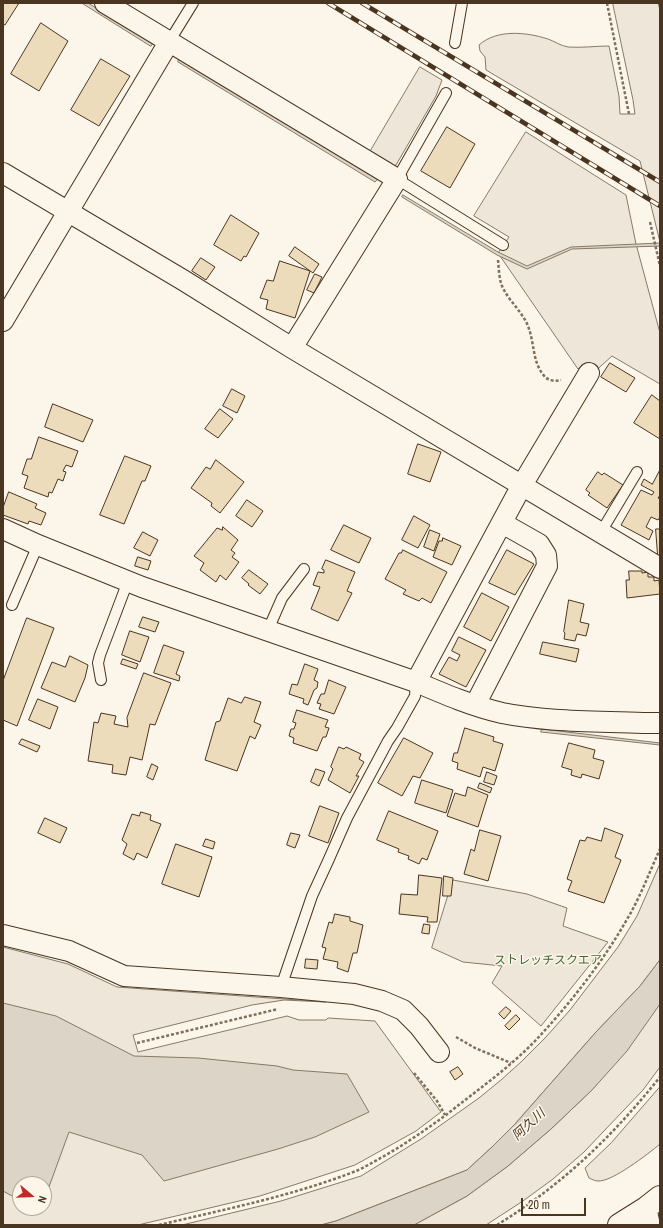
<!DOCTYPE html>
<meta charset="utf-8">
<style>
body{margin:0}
#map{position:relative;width:663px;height:1228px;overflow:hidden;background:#fbf6e9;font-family:"Archivo Narrow",sans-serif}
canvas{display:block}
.frame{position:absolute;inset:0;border:4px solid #4a3520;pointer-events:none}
.north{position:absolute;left:12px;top:1176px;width:40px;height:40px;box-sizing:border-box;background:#fbf6e9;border:1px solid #b4a999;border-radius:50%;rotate:109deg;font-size:11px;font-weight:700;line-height:16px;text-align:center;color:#4a3520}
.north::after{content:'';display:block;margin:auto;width:14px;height:18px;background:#c62828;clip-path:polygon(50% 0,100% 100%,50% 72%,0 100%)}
.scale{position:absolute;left:521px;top:1198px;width:65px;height:18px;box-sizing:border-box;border:2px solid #4a3520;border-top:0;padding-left:5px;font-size:12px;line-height:14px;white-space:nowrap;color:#4a3520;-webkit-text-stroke:3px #fbf6e9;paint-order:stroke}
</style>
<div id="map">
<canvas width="663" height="1228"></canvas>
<div class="frame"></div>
<div class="north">N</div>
<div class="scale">20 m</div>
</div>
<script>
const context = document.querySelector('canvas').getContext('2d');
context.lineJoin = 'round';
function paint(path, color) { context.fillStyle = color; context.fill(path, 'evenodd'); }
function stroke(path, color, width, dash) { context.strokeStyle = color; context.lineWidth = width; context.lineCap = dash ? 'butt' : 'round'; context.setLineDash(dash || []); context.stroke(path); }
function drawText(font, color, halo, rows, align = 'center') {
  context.font = font + ' "Archivo Narrow","Noto Sans JP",sans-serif'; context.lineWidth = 3; context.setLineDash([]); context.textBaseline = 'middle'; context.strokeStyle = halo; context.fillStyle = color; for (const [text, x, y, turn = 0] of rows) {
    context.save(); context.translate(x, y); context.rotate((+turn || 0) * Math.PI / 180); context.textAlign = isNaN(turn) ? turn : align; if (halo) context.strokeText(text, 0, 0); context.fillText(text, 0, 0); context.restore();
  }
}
const green = new Path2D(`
 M613,3H658L660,10V242L640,161L486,70L485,57L480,51L479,45C497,29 526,32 548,39C554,41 561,46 568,47C581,48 596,46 609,46L619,96L620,114H635L633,100Z
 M420,67L442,80L436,96L396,165L394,166L370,152Z
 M526,132L626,195L636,244L660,333V384L612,356L592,374L580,367L578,369L498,253L509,237L474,216Z
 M660,864V960L640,986L596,1032L515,1124L492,1147L467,1170L336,1221L321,1225H182L281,1201L361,1176L421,1139L479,1098L501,1080L521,1062L545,1038L570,1010L618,947L637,916Z
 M453,880L527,894L567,908L563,926L608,942L541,1026L492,983L502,966L463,962L432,948Z
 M3,947L68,964L117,987L326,1002L284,1000L252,1005L133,1035L138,1052L287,1016L299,1020H326L328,1018L375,1021L441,1112L416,1131L355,1165L260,1196L138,1225H3ZM20,1184H44V1208H20Z
 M660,1004V1067L643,1090L584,1152L553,1179L523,1201L486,1225H414L467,1196L508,1166L551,1129L592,1090Z
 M660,1087V1144C648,1154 612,1182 598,1181C595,1181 591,1179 589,1178L585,1168L611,1143Z`);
paint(green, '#ede6d9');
stroke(green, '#887966', 1);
const water = new Path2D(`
 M82,3H88L153,43L151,46Z
 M179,59L378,179L375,182L178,62Z
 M403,195L498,252L527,266L571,247L660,243V246L572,249L527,269L497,255L402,197Z
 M542,729L660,743V745L541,732Z
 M660,960V1004L627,1051L592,1090L551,1129L508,1166L467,1196L414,1225H321L336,1221L467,1170L492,1147L515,1124L596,1032L640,986Z
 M3,1003L56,1016L134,1056L198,1058L277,1066L293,1070L347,1074L369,1112L315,1137L278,1149L164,1181L142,1155L69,1132L46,1195H44V1184H20V1197H14L3,1191Z`);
paint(water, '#dcd4c6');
stroke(water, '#887966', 1);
const building = new Path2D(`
 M3,3H19L5,25L3,24Z
 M41,23L68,41L39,91L11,74Z
 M101,59L130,76L99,126L71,110Z
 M447,127L475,144L450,188L421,171Z
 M231,215L259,233L246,257L244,256L241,261L214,245Z
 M295,247L319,264L313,273L289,256Z
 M201,258L215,267L206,280L192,271Z
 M280,261L310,271L295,318L266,309L268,300L260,298L267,280L273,281Z
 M315,274L322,277L314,293L307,290Z
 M610,363L635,378L626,392L601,377Z
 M232,389L245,396L237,413L223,406Z
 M652,395L660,401V439L634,423Z
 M53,404L93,420L83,442L45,427Z
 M220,409L233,419L218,438L205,429Z
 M39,437L78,451L72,467L66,465L63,471L66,472L63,481L58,479L52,493L49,492L48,497L24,488L28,476L22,474L27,459H31Z
 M418,444L441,452L430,482L408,474Z
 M125,456L151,466L145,481H142L124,524L100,515Z
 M216,460L244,482L220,513L211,506L212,503L191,488L206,467L210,469Z
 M660,470V495L658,498L660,499V517L658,520L651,517L646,527L653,531L649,540L621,525L641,490L652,495L654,492L641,485L644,479L652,484Z
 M598,472L602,475L604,473L623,485L607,508L588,495L590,493L586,490Z
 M9,492L37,504L35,508L46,513L41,525L29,521L28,524L3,515V508Z
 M247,500L263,511L252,527L236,516Z
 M414,516L430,525L418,548L402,540Z
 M344,525L371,538L359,563L331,550Z
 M223,527L238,540L231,550L235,553L232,557L239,562L226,580L220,575L216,582L200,570L204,563L194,556L217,528L222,530Z
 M656,529H660V555L658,556Z
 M430,530L440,534L434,551L424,547Z
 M143,532L158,540L150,556L134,548Z
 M443,538L461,546L452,565L433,557L439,541H442Z
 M403,550L447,572L431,603L422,598L419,601L403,594L406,590L385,579L399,553H401Z
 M507,550L534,564L515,595L489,583Z
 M138,557L151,561L148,570L135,566Z
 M326,560L355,572L347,591L352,593L338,621L311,609L320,587L313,585L318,572L324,573V570L322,569Z
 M249,570L268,584L260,594L248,585L249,584L242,578Z
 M629,571H642V573L648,572V577H654V581L659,580L660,594L627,598L626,580H629Z
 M482,593L509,607L491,641L464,627Z
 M569,600L584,604L580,622L589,624L586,636L577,634L575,641L564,639L565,633L564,632Z
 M143,617L159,622L155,632L139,627Z
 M27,618L54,628L17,726L3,720V681Z
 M130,631L149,637L140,662L122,655Z
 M459,637L486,650L466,687L439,674L449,657L457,661L460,655L452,651Z
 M543,642L579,649L576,662L540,654Z
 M164,645L184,652L176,674L180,676L179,681L154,673Z
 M70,656L88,665L85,678L75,702L41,688L52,662L65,667Z
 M123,659L138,664L136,669L121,664Z
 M305,664L318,669L314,680L318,682L317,688L314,690L308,705L303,703L304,699L289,694L292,684L297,685Z
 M144,673L171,683L155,725L150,724L142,760L130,757L126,775L112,773L113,765L88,761L94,722L98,723L101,713L116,716L114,724L128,727L127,718Z
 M329,680L346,687L334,714L319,709L321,704L317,703L321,694H324Z
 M245,697L261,702L254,722L261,725L255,739L250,736L237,771L205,760L216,722L220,721L228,698L241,703Z
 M38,699L58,707L50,729L29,720Z
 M297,710L328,720L325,727L329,728L326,737H323L317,751L293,743L294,738L289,736L291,729H294L296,723L293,722Z
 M465,728L494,737L493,741L503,744L495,771L483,767L480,777L457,769L458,763L452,761L454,753H457Z
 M404,738L433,753L420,778L413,776L402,796L378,783Z
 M22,739L40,746L37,752L19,744Z
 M569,743L595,750L593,758L604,761L599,779L582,774L581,778L571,775L572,770L562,767Z
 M339,747L344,749L346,747L361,754L359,759L364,762L356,776H359L350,793L328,780L333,769L331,767Z
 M152,764L158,767L153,780L147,777Z
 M316,769L325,772L319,786L311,782Z
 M487,772L497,776L494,785L484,782Z
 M422,780L453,790L446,813L415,803Z
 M480,783L492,788L490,793L478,788Z
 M468,787L488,795L478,827L447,816L455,793L465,796Z
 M320,806L339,813L328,843L309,836Z
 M389,811L438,831L427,860L422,858L419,864L408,859L409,856L398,852L399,849L377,840Z
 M141,812L151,815L150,820L161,824L147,858L137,853L134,860L123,854L127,844L122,840L132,814L139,816Z
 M45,818L67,828L60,843L38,833Z
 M605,828L623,835L615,857L621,860L604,903L568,891L572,881L567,879L580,840L585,841L587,837L601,841Z
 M480,830L501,836L488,881L464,874L471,849L474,851Z
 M291,833L300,835L295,848L287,845Z
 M206,839L215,842L213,849L203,846Z
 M176,844L212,857L199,897L162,884Z
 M419,875L442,878L437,922H427L428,917L399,914L401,894L417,895Z
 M444,876L453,878L451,896H443Z
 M335,914L350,917V921L363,925L357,953H353L348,972L337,968L338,962L323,959L326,948L322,947L329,922L332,923Z
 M424,924L430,925L429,934L422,933Z
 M306,959L318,960L317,969L305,968Z
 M506,1007L511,1011L504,1019L499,1014Z
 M516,1015L520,1019L509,1030L505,1026Z
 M458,1067L463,1074L455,1080L450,1072Z`);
paint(building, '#ecdcbc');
stroke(building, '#4a3520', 1);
const lane = new Path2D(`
 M169,42L193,3
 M455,43L462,3
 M446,93L397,179L503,245
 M601,532L637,472
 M12,605L38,545
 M268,630L282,598L304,569
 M101,680L98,663L100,655L128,581
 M281,987L312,896L329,859L347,818L388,741L397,728L415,696L416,682`);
const street = new Path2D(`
 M105,3L397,179L292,348
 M3,173L183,280L292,348L660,568
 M3,321L169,42
 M3,529L38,545L142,587L416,682C444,694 472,706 502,713C546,722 597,721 643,723H660
 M416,682L522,485L589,373
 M475,705L547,566L546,555L539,544L502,523
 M3,935L69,951L124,976L281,987L354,994L382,1001L403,1010L419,1026L439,1052
 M646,1208L650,1225`);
const secondary = new Path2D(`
 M619,1225L646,1208L660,1197`);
stroke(lane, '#4a3520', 12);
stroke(street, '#4a3520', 22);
stroke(secondary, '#4a3520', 24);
stroke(new Path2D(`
 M607,3L629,114
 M650,222L660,266
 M498,260C499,270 499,282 504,290C511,303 525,315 529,329C534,343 533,361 542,373C546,380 553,382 561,380
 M456,1037L475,1048L511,1063
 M137,1043L278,1009
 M414,1073L437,1101L445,1115
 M159,1225C226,1209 292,1196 356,1171C363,1168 370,1164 377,1160C401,1147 424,1131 446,1115C476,1091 508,1069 535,1041C568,1006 602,963 626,921C640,898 649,873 660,849
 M497,1225C563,1184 611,1138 660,1077`), '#7f6f5c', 2.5, [3, 2]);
stroke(lane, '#fbf6e9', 10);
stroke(street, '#fbf6e9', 20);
stroke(secondary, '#fbf6e9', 22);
const rail = new Path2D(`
 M328,3L660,206
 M362,3L660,182`);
stroke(rail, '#4a3520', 4.5);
stroke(rail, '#fbf6e9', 3, [9]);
drawText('12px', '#436837', '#fbf6e9', [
 ["ストレッチスクエア",548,961]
]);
drawText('italic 13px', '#4a3520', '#fbf6e9', [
 ["阿久川",529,1125,-43]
]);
</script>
